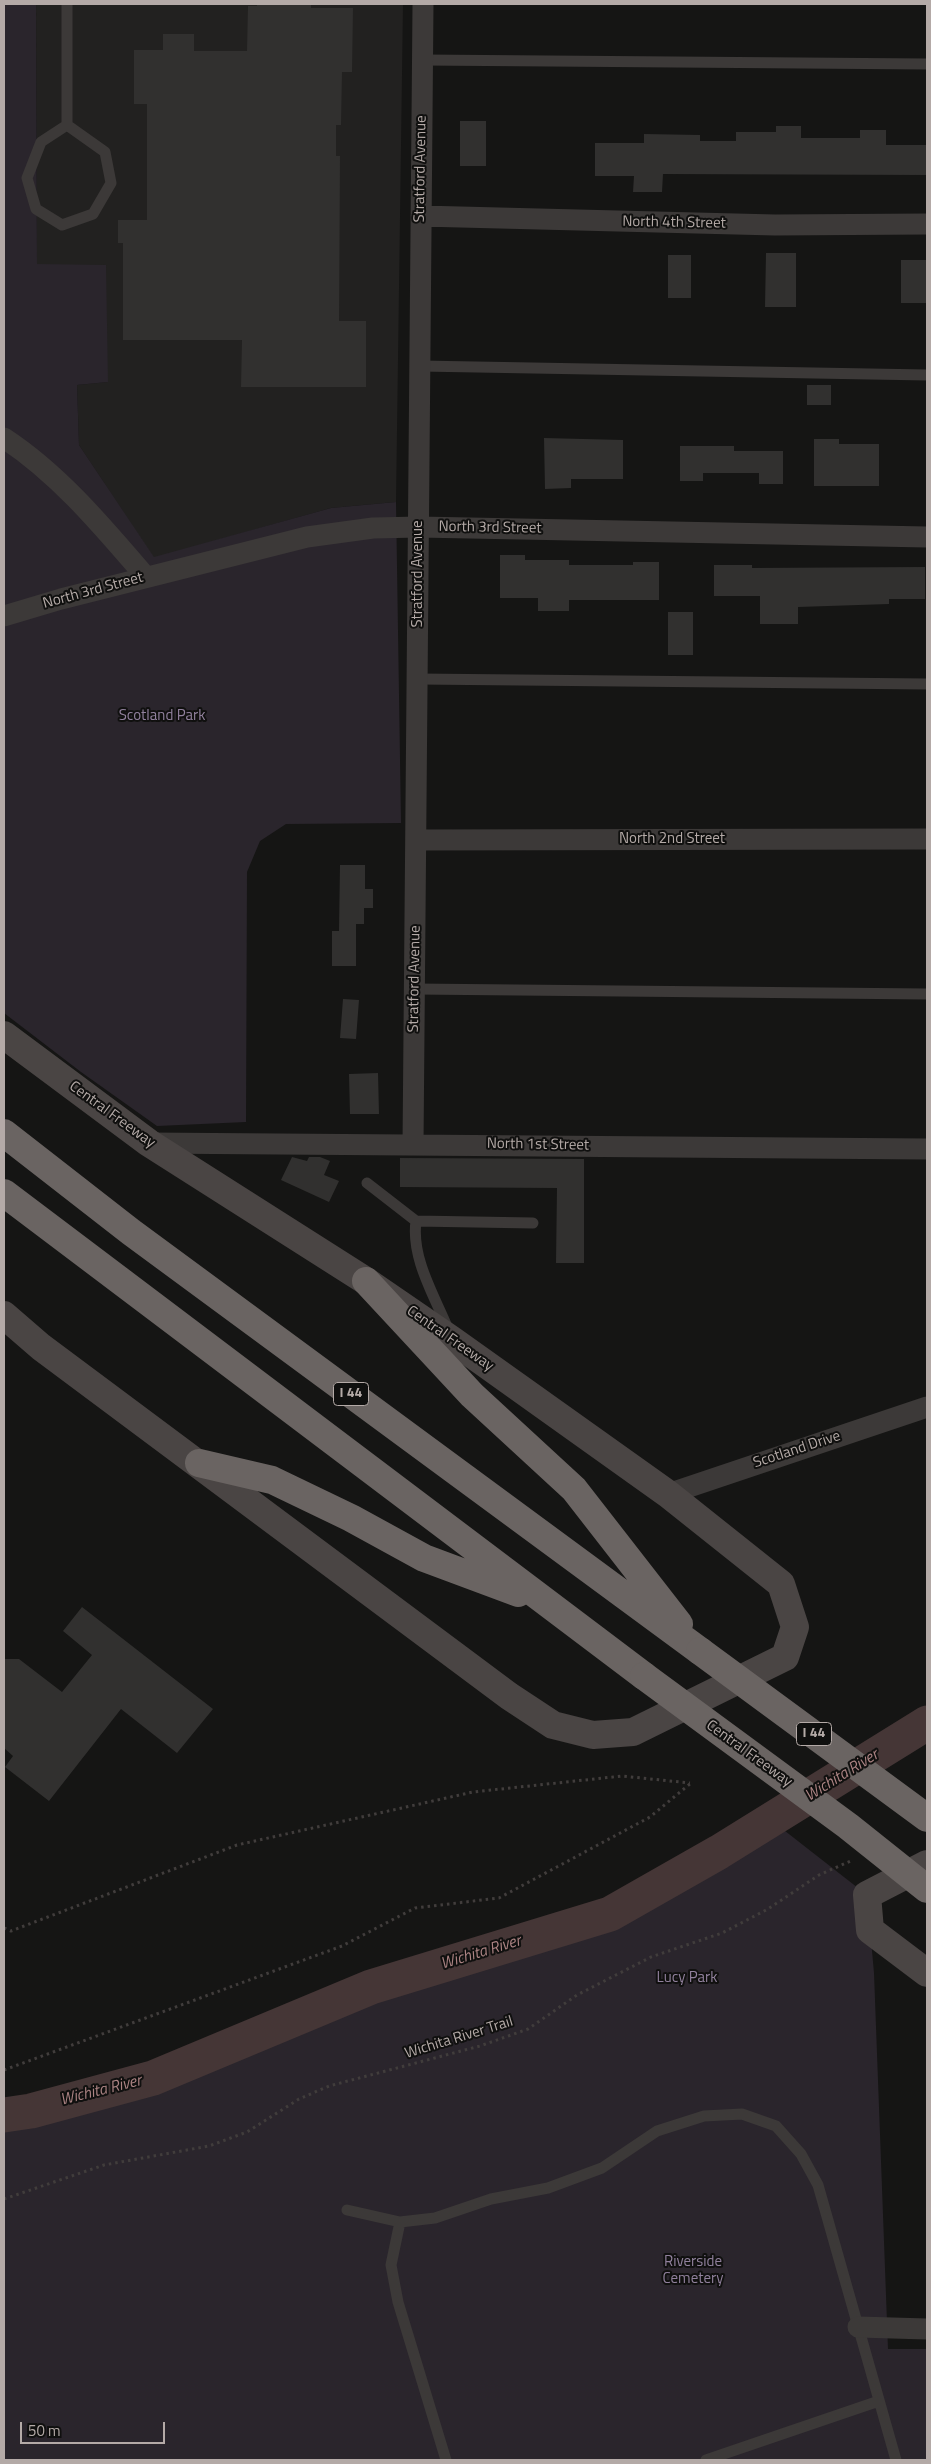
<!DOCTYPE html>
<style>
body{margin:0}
#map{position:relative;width:931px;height:2464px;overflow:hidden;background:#151514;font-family:"Titillium Web",sans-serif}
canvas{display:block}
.frame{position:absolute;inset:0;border:5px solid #b4aaa7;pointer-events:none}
.scale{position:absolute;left:20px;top:2422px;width:145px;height:22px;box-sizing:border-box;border:2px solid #b4aaa7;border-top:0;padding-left:6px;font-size:15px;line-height:18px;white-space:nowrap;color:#b4aaa7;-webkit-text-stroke:4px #10100f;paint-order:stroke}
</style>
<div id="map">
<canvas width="931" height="2464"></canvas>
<div class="frame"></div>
<div class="scale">50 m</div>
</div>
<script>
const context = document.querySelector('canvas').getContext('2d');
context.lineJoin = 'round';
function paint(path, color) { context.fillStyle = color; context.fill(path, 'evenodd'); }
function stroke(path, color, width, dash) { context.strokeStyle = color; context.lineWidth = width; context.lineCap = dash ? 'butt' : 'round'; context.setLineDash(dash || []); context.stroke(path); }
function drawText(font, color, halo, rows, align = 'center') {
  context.font = font + ' "Titillium Web",sans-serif'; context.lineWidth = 4; context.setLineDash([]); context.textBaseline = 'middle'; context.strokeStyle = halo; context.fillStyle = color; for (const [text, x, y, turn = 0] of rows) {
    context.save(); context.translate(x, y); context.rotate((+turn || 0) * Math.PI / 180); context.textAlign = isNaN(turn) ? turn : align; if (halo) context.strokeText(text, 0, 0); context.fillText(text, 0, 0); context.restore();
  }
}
paint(new Path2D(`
 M36,4H403L396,502L331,508L154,558L79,445L77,385L107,382L37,264Z`), '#222120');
paint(new Path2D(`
 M4,4H36L37,264L106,265L108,382L77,385L79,445L154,557L331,508L396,502L401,823L286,824L260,841L247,872L246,1122L157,1126L81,1072L4,1013Z
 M771,1820L867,1895L874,1973L888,2349H927V2460H4V2115L31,2111L153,2078L371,1987L610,1914L719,1852Z`), '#2a252c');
stroke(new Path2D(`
 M4,2115L31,2111L153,2078L371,1987L610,1914L719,1852L927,1723`), '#453636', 35);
paint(new Path2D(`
 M257,4H311V8H353L352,72H342L341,125H336V156H340L339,321H366V387H241L242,340H123V243H118V220H147V104H134V50H163V34H194V51H247L248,6H257Z
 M460,121H486V166H460Z
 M776,126H801V138H860V130H886V145H927V175L663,174L662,192H633L634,176H595V143H644V134L700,135V141H736V132H776Z
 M766,253H796V307H765Z
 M668,255H691V298H668Z
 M901,260H927V303H901Z
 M807,385H831V405H807Z
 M544,438L623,440V479H571V488L545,489Z
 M814,439H839V444H879V486H814Z
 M680,446H734V451H783V484H759V473H703V481H680Z
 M500,555H525V560H569V565H633V562H659V600H569V611H538V598H500Z
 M714,565H752V568L925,567V599H889V604L798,607V624H760V596H714Z
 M668,612H693V655H668Z
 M340,865H365V889H373V908H364V924H356V966H332V931H339Z
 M343,999L359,1000L356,1039L340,1038Z
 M378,1073L379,1114H350L349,1074Z
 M292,1157L307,1161L309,1157H320L330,1161L324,1175L339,1181L329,1202L281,1180Z
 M400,1158L584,1159V1263H556L557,1188L400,1187Z
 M82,1607L213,1709L177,1753L121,1709L49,1801L5,1767L13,1756L4,1748V1659H19L62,1692L92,1655L63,1631Z`), '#31302f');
stroke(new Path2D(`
 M4,1928L11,1931L237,1845L473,1792L622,1776L690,1783
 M4,2070L342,1946L415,1908L499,1898L650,1817L691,1783
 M4,2199L104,2165L209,2146L247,2132L299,2099L329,2086L480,2046L528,2029L577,1995L651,1957L722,1933L768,1909L819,1875L853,1860`), '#413d3c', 3, [2.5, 4]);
stroke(new Path2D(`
 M423,60L927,64
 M67,125L105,152L111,183L93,214L62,225L36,209L27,178L41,142Z
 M67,125V4
 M420,366L927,375
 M418,679L927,684
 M415,989L927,994
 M367,1183L416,1221
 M448,1329C434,1295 411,1258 416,1221L533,1223
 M347,2210L400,2222L435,2218L491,2199L548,2188L602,2168L657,2131L704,2116L742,2114L776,2126L801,2154L818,2185L896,2460
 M400,2222L391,2265L398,2302L446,2460
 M706,2460L879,2401`), '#3c3938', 11);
stroke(new Path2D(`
 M421,216L775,225L927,224
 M4,438C59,474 103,527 146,577
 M4,616L61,599L307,537L373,528L419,527L927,537
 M416,840L927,839
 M149,1143L927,1149
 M413,1144L423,4
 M668,1494L927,1407
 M858,2327L927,2329`), '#3c3938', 21);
stroke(new Path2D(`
 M4,1035L149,1143L366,1281L452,1340L668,1494L781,1584L795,1627L785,1657L633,1732L593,1735L553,1725L509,1696L41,1347L4,1315
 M927,1864L867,1895L870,1930L927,1973`), '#4a4544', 28);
stroke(new Path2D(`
 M4,1133L131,1232L700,1651
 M4,1193L644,1676
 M366,1281L472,1395L574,1489L679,1624
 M199,1463L272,1480L351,1518L424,1558L518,1593`), '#6a6462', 28);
stroke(new Path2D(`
 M700,1651L927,1818
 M644,1676L848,1826L927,1889`), '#6a6462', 28);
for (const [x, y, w] of [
 [351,1394,35],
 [814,1734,35]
]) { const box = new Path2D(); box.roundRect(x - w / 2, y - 11.5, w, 23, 4); context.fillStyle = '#10100f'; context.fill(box); stroke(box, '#b4aaa7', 1); }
drawText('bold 14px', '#b4aaa7', null, [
 ["I 44",351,1394],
 ["I 44",814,1734]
]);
drawText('15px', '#b4aaa7', '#10100f', [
 ["Stratford Avenue",421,169,-89],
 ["North 4th Street",674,223,1],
 ["North 3rd Street",490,528,1],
 ["Stratford Avenue",418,574,-90],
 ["North 3rd Street",93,591,-15],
 ["North 2nd Street",672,839],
 ["Stratford Avenue",415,979,-89],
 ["Central Freeway",112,1115,36],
 ["North 1st Street",538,1145,1],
 ["Central Freeway",450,1339,35],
 ["Scotland Drive",797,1450,-18],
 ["Central Freeway",749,1754,36],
 ["Wichita River Trail",459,2038,-17]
]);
drawText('15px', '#91819d', '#10100f', [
 ["Scotland Park",162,716],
 ["Lucy Park",687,1978],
 ["Riverside",693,2262],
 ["Cemetery",693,2279]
]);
drawText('italic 16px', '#ab8383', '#10100f', [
 ["Wichita River",842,1776,-32],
 ["Wichita River",481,1953,-17],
 ["Wichita River",101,2091,-14]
]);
</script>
